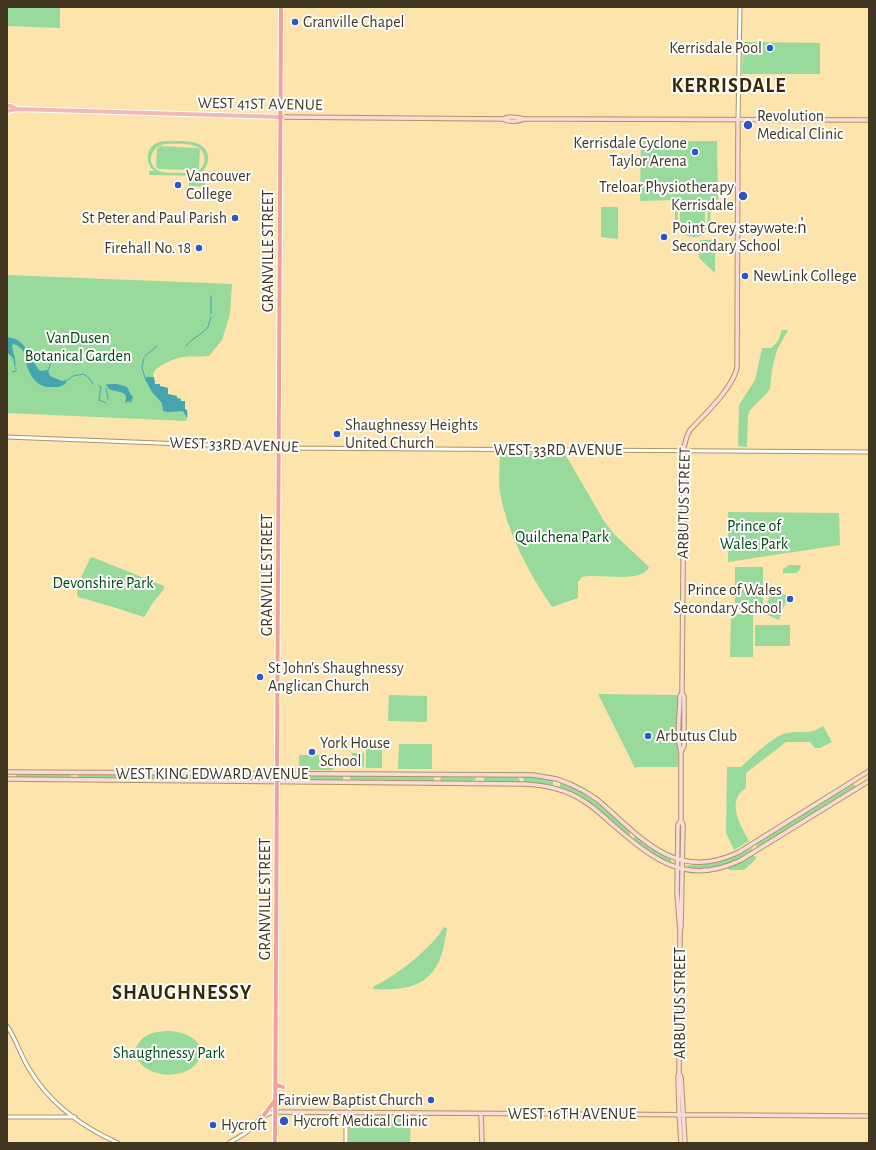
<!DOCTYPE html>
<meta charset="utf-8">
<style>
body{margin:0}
#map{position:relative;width:876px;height:1150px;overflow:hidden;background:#fde4ad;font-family:"Alegreya Sans",sans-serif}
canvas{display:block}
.frame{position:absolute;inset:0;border:8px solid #413721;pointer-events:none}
</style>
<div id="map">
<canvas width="876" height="1150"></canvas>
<div class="frame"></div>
</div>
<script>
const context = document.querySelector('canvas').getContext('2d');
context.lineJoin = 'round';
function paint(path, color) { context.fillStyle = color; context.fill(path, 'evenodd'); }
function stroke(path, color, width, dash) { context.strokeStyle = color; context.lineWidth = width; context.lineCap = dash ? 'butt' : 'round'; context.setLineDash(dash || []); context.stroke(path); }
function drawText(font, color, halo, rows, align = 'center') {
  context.font = font + ' "Alegreya Sans",sans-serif'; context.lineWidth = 4; context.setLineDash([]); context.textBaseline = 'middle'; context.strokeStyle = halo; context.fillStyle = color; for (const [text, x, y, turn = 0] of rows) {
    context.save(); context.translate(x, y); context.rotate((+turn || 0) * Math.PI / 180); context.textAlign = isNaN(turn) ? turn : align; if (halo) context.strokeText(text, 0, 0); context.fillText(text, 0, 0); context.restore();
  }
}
paint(new Path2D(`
 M7,7H60V28L7,26Z
 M743,42L820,43V74H742Z
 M164,141C178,142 205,137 208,156C209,163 205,169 201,173L206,175V176L149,175V171H154C142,160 148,142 164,141ZM165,144C174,144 187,143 195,146C207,150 208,167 196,172C192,173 188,173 184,173C176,172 166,174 159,171C145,164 151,146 165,144Z
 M641,141H717L718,200H710C710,207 711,215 710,223C707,240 688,241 678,229H675V200L640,201ZM679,200H680V223H705V200H707C707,207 709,218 706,225C702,237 684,237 679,225C677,218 678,207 679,200Z
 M159,146L198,148V149H200L199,169H197V170L158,169V168L156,167L157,148H159Z
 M189,177H197V181H205V187L189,186Z
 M601,207H617L618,208V239L601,237Z
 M700,240H715V273L699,258Z
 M7,275L232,284L230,314L222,340L209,356C201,357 192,356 184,357C177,357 153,367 153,375C153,377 155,380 155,384H160V386L168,388V394L177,396V398L181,399V401H185V409L187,410L188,416L186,421L7,413Z
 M782,330H788L777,350L772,369L770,389L765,395L750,410L748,415L747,447L738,446L739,405L755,380L762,348H771L778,341Z
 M500,452L565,454L604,521L614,534L649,567C642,584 598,573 582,577L578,582V598L552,607C529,573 507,533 500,492C498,480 500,465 500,452Z
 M728,512L839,513L840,545L728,562Z
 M92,557L164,586V589L152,604L144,617L113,607L78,597C74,588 86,568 90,558Z
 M789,565H801L800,569L797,573H783V569Z
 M735,567H763V609H735Z
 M772,590L788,596L779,620L763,613Z
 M731,614H753V657H730Z
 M755,625H790V646H755Z
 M598,694L677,695L678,697V767H637L635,768Z
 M389,695L427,696V722L388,721Z
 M823,726L832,742L820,748H815L810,742H786L746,773V788C725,801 741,826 749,841L734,850L726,833L727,767H741C751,758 774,735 787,733C803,730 808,736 823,726Z
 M366,743H382V768H366Z
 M399,744H432V769H398Z
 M352,753H364V767H352Z
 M299,755H323V768H333V770H285V768H299Z
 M16,774H71V778H17Z
 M78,774L139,775V779L78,778Z
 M145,775H206V779H145Z
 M212,775L270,776L272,777L242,780L212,779Z
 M308,775H343V781L283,780L284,778Z
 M350,775L434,776V782L350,781Z
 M441,776H473L476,778L474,782L473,777V782H440Z
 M484,776L517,777L521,782H517V779L516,782H484Z
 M523,777H538L553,780V786L524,782Z
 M560,782C588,792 609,811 631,830L629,836L587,801L560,788Z
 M853,784L856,786L847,793L758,848L756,845L761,840Z
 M635,836H637L653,849L671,858V863C659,860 642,849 634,839Z
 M752,848L753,850L751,852C738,860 699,878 686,865L717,863Z
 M752,855L755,856L756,859L744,870H730L727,868Z
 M444,927L447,928C445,939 444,951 439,961C427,989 400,990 373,989V988L374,986C395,977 433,947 444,927Z
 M170,1031C219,1035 205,1080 161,1074C143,1071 125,1054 143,1038C150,1032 161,1031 170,1031Z
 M349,1117H411L410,1143H349Z`), '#98da9b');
paint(new Path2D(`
 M7,337C21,339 22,344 30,354V357L39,370L41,371L48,370L50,376L62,381L66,380V383C60,388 56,387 48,387C36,386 29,374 26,363C26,360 26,356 25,354C23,349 18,345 13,344L12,346C13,354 17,361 15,368L13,358L7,352Z
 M146,377H154L155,384H160V386L168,388V394L177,396V398L181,399V401H185V409L187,410V418L183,411C176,411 169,413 163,411L162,403L152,392L145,379Z
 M108,384H117L127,387L131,395L133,396L131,403L129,401L125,403C130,390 118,393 109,389L106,385Z`), '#45a5af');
stroke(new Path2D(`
 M211,314V296
 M208,327L211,317
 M186,346C190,339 202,335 208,327
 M145,356L157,346
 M144,358L142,367L145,378
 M48,370L51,363
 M12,372L16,371V368
 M66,381L73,376L84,374L89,378L93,384
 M99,386L101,387L99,400L106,403
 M106,388L108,399`), '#45a5af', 1);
const tertiary = new Path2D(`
 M738,120L740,7
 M7,437L284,448L869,452
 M7,1026C16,1039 20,1054 28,1067C48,1102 82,1127 118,1143
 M7,1117H75
 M229,1143C235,1139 242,1136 248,1131C257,1123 262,1113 276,1112
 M346,1143V1112`);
const secondary = new Path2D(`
 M282,117L503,119C508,122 518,122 524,119H557L869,120
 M503,119C508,116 518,117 524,119
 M681,752L684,746V696L682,693
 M7,772L533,775L557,779L570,784L584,791L598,800C642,838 676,883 739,852L869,771
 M7,779L524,784C545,785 565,789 582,800C594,807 603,816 613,825C653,859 686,887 741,860L869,781
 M680,931L677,893L678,825L681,820
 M679,1073L681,1077L685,1143
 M276,1112L869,1116
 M481,1114L482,1143
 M681,1143L679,1110L678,1077L679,1073L680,932L681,927L683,825L681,820V752C676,737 680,713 680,696L682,693L684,447L687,436L690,430C705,414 732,389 737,368L738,120`);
const primary = new Path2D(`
 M7,106H11L17,109L282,117
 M7,111L17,109`);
const trunk = new Path2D(`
 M276,1085L283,1087
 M264,1115L275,1100
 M275,1143L281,7`);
stroke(tertiary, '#ac9461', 5);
stroke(secondary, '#ac9461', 5.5);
stroke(primary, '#fff', 6);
stroke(trunk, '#fff', 6);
stroke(tertiary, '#fff', 3);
stroke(secondary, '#f9dcda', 3.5);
stroke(primary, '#f2b9b4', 4);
stroke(trunk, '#eea29b', 4);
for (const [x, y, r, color] of [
 [295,22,4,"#2e55c4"],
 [770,48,4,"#2e55c4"],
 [748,125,5,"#2e55c4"],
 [695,152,4,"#2e55c4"],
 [178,185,4,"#2e55c4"],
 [743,196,5,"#2e55c4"],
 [235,218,4,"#2e55c4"],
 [664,237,4,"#2e55c4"],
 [199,248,4,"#2e55c4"],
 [745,276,4,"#2e55c4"],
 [337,434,4,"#2e55c4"],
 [790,599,4,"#2e55c4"],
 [260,677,4,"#2e55c4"],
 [648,736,4,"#2e55c4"],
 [312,752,4,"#2e55c4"],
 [431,1100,4,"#2e55c4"],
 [284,1121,5,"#2e55c4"],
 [213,1125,4,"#2e55c4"]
]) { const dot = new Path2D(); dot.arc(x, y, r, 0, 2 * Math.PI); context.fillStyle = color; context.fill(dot); stroke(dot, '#fff', 1.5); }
drawText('16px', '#413721', '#fff', [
 ["Granville Chapel",303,22],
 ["Kerrisdale Pool",762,48,"right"],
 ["Revolution",757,116],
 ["Medical Clinic",757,134],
 ["Kerrisdale Cyclone",687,143,"right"],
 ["Taylor Arena",687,161,"right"],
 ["Vancouver",186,176],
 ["College",186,194],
 ["Treloar Physiotherapy",734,187,"right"],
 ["Kerrisdale",734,205,"right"],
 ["St Peter and Paul Parish",227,218,"right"],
 ["Point Grey stəywəte:n̓",672,228],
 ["Secondary School",672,246],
 ["Firehall No. 18",191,248,"right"],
 ["NewLink College",753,276],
 ["Shaughnessy Heights",345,425],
 ["United Church",345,443],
 ["Prince of Wales",782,590,"right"],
 ["Secondary School",782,608,"right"],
 ["St John's Shaughnessy",268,668],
 ["Anglican Church",268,686],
 ["Arbutus Club",656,736],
 ["York House",320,743],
 ["School",320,761],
 ["Fairview Baptist Church",423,1100,"right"],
 ["Hycroft Medical Clinic",293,1121],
 ["Hycroft",221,1125]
], 'left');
drawText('16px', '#413721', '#fff', [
 ["WEST 41ST AVENUE",260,104,1],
 ["GRANVILLE STREET",268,251,-90],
 ["WEST 33RD AVENUE",234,445,2],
 ["WEST 33RD AVENUE",558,450],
 ["ARBUTUS STREET",684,503,-89],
 ["GRANVILLE STREET",267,575,-90],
 ["WEST KING EDWARD AVENUE",212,774],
 ["GRANVILLE STREET",265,899,-90],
 ["ARBUTUS STREET",680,1003,-90],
 ["WEST 16TH AVENUE",572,1114]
]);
drawText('16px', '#014911', '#fff', [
 ["VanDusen",78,338],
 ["Botanical Garden",78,356],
 ["Prince of",754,526],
 ["Wales Park",754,544],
 ["Quilchena Park",562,537],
 ["Devonshire Park",103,583],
 ["Shaughnessy Park",169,1053]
]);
context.letterSpacing = '1px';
drawText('bold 20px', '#392900', '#fff', [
 ["KERRISDALE",729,86],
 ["SHAUGHNESSY",182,993]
]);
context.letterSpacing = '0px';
</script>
